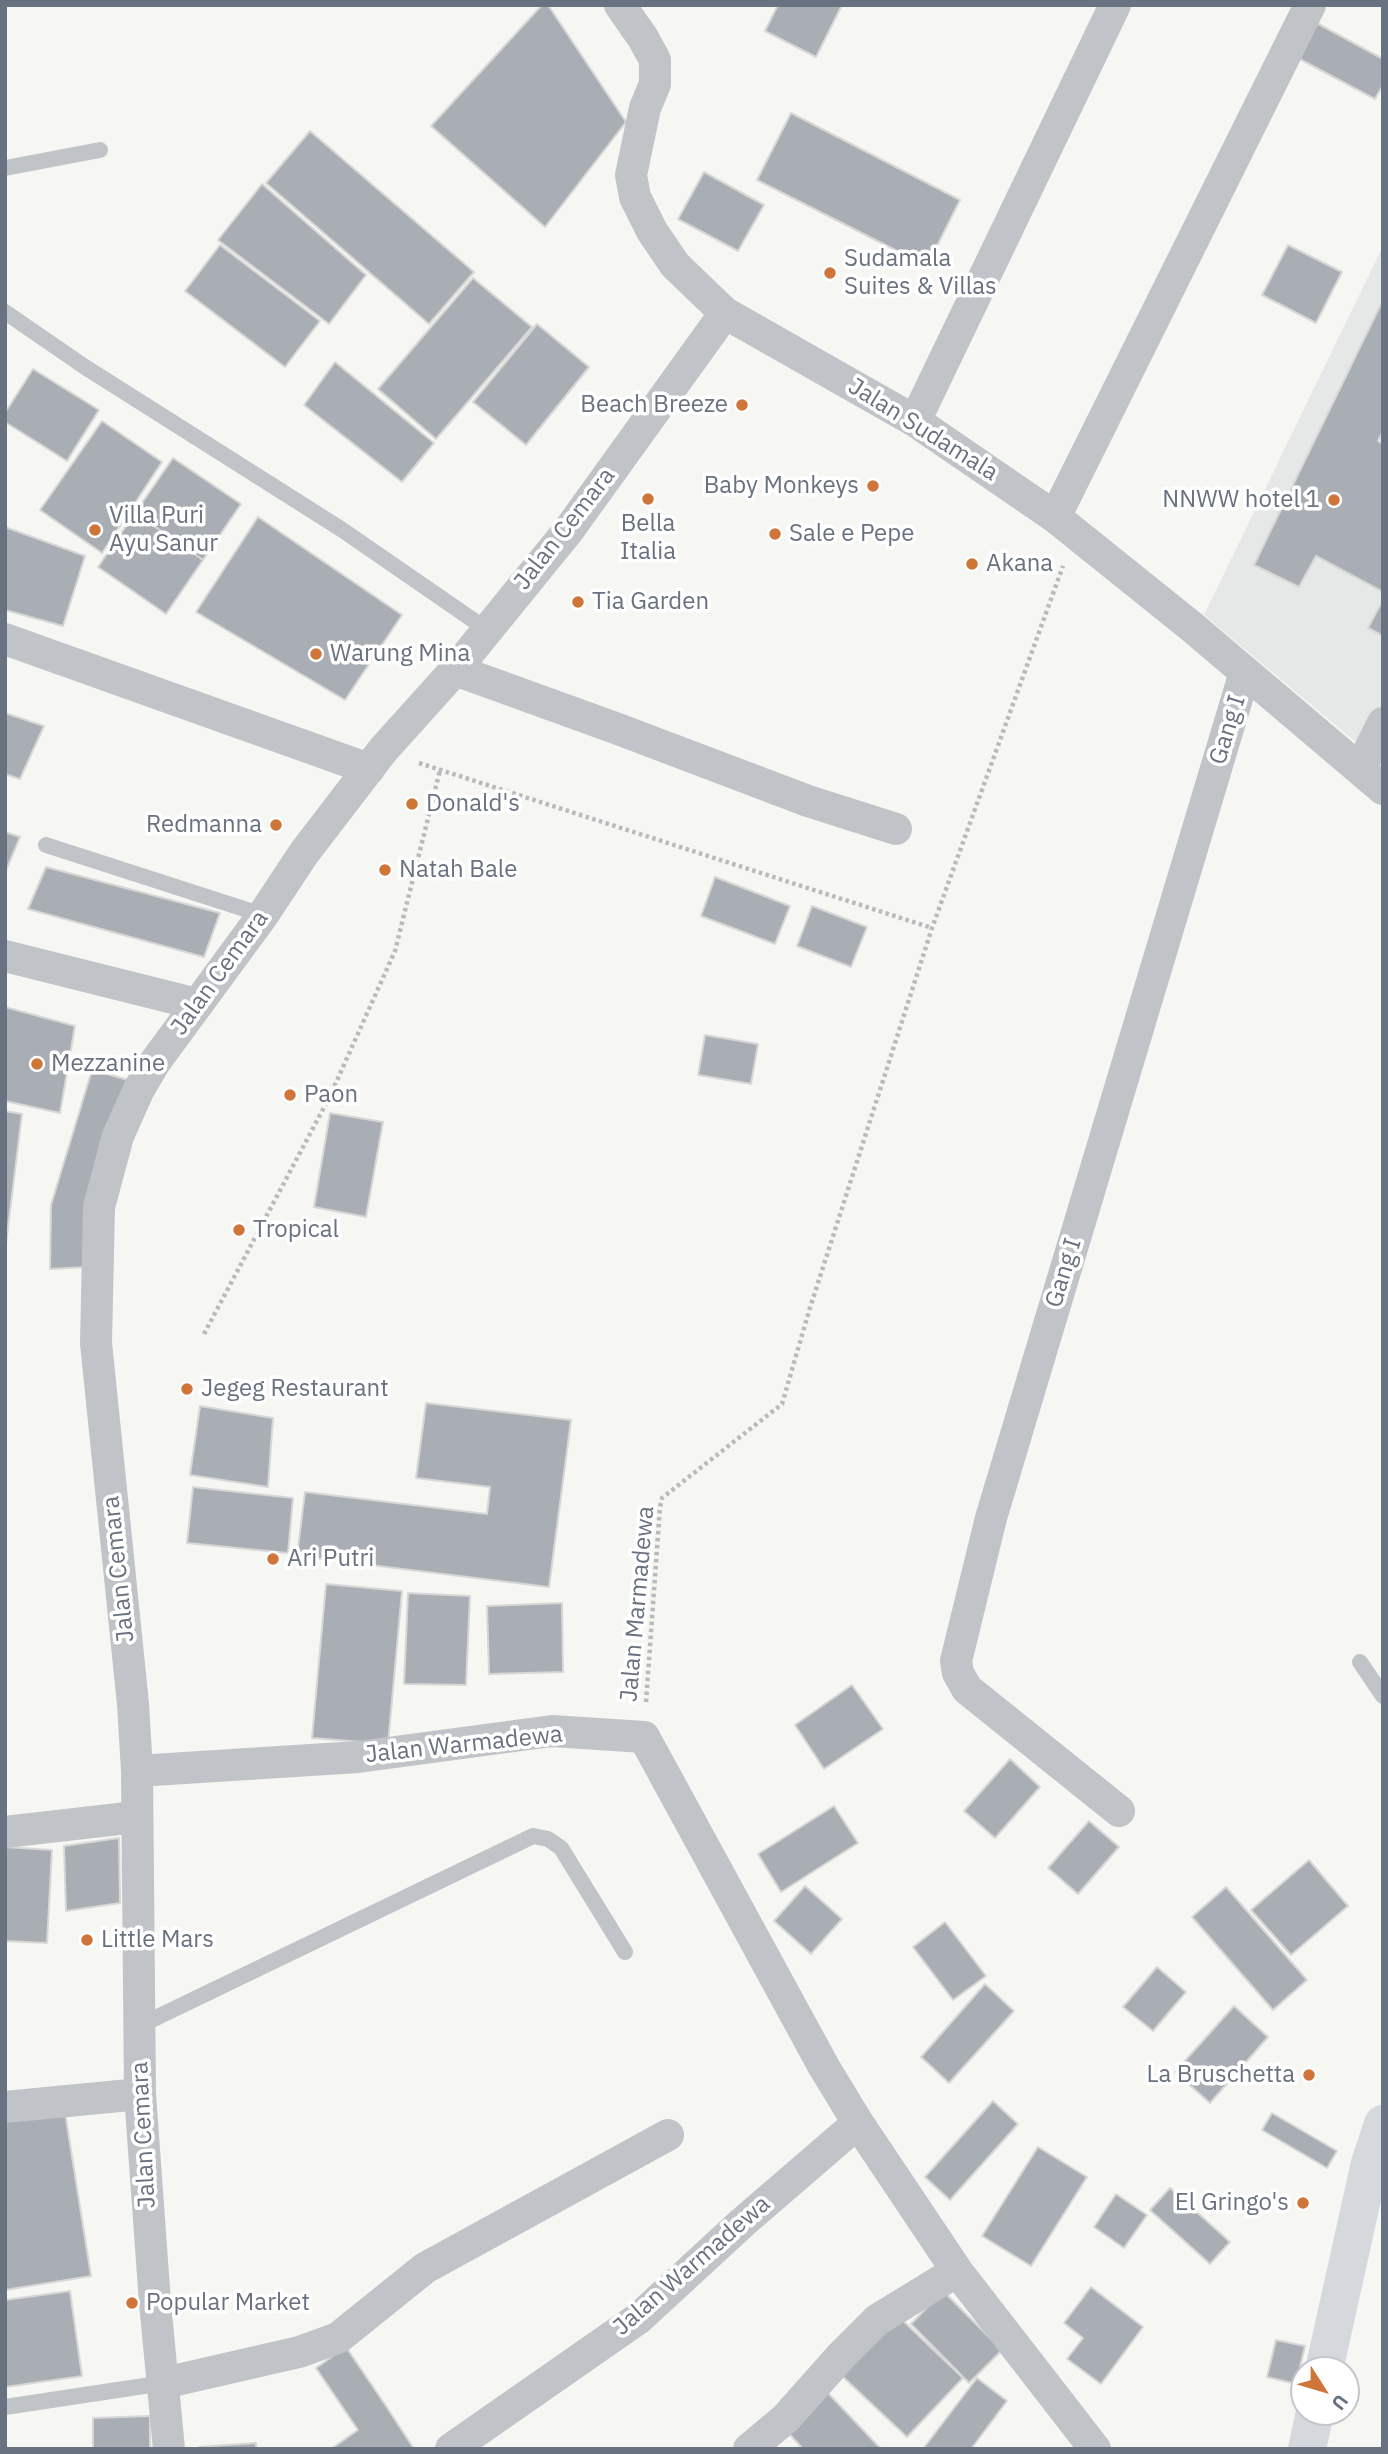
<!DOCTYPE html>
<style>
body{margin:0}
#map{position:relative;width:1388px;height:2454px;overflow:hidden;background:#f6f6f3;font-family:"IBM Plex Sans",sans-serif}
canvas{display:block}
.frame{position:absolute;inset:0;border:7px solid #697281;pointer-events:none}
.north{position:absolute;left:1290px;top:2356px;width:70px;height:70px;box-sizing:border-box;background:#fff;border:2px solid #c3c7cd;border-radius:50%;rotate:127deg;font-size:19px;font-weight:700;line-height:28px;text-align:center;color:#697281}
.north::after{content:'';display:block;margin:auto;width:24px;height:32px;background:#d0753a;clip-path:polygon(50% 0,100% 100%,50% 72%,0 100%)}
</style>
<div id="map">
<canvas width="1388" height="2454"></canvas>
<div class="frame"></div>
<div class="north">U</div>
</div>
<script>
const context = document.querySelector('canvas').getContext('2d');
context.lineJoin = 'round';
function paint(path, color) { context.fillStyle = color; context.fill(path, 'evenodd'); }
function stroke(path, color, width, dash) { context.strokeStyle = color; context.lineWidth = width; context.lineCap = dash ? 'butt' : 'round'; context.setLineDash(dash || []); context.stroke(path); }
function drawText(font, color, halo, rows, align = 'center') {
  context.font = font + ' "IBM Plex Sans",sans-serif'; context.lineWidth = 7; context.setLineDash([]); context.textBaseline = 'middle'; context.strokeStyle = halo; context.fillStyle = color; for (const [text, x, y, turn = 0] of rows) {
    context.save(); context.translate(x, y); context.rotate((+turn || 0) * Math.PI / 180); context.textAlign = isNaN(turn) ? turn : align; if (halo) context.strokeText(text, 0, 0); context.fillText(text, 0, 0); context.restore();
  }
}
paint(new Path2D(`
 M1383,246V711L1363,748L1204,615Z`), '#e6e8e7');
const building = new Path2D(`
 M542,5H548L626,122L545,227L431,126Z
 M778,5H842L816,57L765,31Z
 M1313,21L1383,59V85L1375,99L1294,56Z
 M791,113L960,200L927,266L757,180Z
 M310,131L474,272L429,324L266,183Z
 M704,172L764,205L738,251L678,219Z
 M262,184L366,275L329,324L218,240Z
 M220,245L320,321L285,367L185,291Z
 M1288,245L1342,272L1316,323L1262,295Z
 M473,278L532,327L436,439L378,389Z
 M1383,300V431L1378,441L1383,444V592L1316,556L1299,587L1254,565Z
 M537,324L589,367L526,445L473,402Z
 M335,362L434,443L402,482L304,405Z
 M33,369L99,410L67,461L5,422V413Z
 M102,421L162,462L102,553L40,510Z
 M173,458L241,504L203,560L135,513Z
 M135,513L203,560L166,614L98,567Z
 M258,517L402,615L345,700L196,612Z
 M5,527L85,556L63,626L5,610Z
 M1383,600V636L1368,628Z
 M5,713L44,726L20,779L5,774Z
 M5,832L20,837L5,873Z
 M46,867L220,913L204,957L28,909Z
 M715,877L790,906L775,944L701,916Z
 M812,906L867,927L851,967L797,946Z
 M5,1007L75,1026L60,1113L5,1101Z
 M705,1035L758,1044L751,1084L698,1075Z
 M92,1070L132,1081L88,1267L50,1269L51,1205Z
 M5,1111L22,1114L5,1252Z
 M330,1113L383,1122L366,1217L314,1207Z
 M426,1403L571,1420L549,1587L297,1556L305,1492L487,1514L490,1487L416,1478Z
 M200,1406L273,1418L268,1487L190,1475Z
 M193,1487L293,1498L288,1553L187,1543Z
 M326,1584L402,1591L388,1744L312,1738Z
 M408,1593L470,1596L466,1685L404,1684Z
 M562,1603L563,1672L489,1674L487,1606Z
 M852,1685L883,1729L824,1769L795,1725Z
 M1010,1759L1040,1787L995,1838L964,1811Z
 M834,1806L858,1843L781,1892L758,1854Z
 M1089,1821L1119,1847L1078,1894L1048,1868Z
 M119,1838L120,1903L66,1911L64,1846Z
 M5,1847L52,1850L47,1943L5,1941Z
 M1309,1860L1348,1906L1291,1955L1251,1910Z
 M805,1886L842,1919L811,1954L774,1921Z
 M1226,1887L1307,1980L1273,2010L1192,1917Z
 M945,1922L986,1976L953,2000L913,1947Z
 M1157,1967L1186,1992L1153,2031L1123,2007Z
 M985,1984L1014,2011L949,2083L921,2057Z
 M1234,2006L1268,2037L1210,2103L1175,2072Z
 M993,2101L1018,2124L950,2200L925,2177Z
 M64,2106L91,2276L5,2290V2116Z
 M1272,2113L1337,2151L1327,2168L1262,2130Z
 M1038,2147L1087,2177L1031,2266L982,2236Z
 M1170,2188L1230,2242L1210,2264L1150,2210Z
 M1116,2194L1147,2215L1124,2248L1094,2227Z
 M1091,2287L1143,2327L1101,2384L1067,2359L1083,2338L1064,2323Z
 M70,2291L82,2376L5,2387V2300Z
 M943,2291L1002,2350L969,2383L911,2324Z
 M898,2316L963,2378L907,2437L841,2375Z
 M1276,2340L1305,2346L1296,2384L1267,2377Z
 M346,2347L386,2406L414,2449H331L358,2430L316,2368Z
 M977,2378L1007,2401L971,2449H923Z
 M826,2391L881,2449H803L785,2429Z
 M150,2416V2449H93V2418Z
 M256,2443V2449H199V2447Z`);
paint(building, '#a9aeb5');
stroke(building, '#d7d8d6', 2);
stroke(new Path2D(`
 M419,763L932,928
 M204,1334L330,1096L395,951L440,770
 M646,1702L660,1507L662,1498L782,1404L809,1311L932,928L1063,566`), '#b8babd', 4.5, [3.5, 3.5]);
stroke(new Path2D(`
 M5,168L100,150
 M5,312L85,367L341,529L486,629
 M46,845L263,915
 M1360,1662L1383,1696
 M141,2025L533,1836L548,1839L561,1848L625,1952
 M5,2407L164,2383`), '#c0c3c7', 16);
stroke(new Path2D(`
 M620,5L643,38L655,60V84L645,108L631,175L635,197L652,231L675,265L725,313L915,421L1055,517L1192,627L1383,789
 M915,421L1115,5
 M1055,517L1310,5
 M5,639L369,769
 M455,670L618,729L808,801L896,829
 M1360,769L1383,723
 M5,956L197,1004
 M137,1771L358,1757L552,1731L644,1737L824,2067L858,2123L957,2271L1095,2449
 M1119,1811L967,1689L958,1673L956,1661L991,1518L1245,672
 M5,1832L136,1817
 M5,2107L140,2094
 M164,2383L299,2352L338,2338L425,2268L668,2135
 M169,2449L155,2303L140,2094L137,1771L133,1704L96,1343L99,1207L118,1136L139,1089L155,1062L263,915L304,853L383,750L455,670L568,531L725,313
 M451,2449L639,2318L742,2223L858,2123
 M749,2449L786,2418L842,2355L877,2320L957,2271`), '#c0c3c7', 32);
stroke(new Path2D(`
 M1324,2370L1370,2163L1383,2124
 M1307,2449L1315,2412`), '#d5d8dc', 38);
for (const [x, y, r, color] of [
 [830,273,7,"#d0753a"],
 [742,405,7,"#d0753a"],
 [873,486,7,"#d0753a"],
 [648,499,7,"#d0753a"],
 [1334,500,7,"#d0753a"],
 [95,530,7,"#d0753a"],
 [775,534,7,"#d0753a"],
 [972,564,7,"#d0753a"],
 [578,602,7,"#d0753a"],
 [316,654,7,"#d0753a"],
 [412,804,7,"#d0753a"],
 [276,825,7,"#d0753a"],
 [385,870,7,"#d0753a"],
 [37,1064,7,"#d0753a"],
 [290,1095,7,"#d0753a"],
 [239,1230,7,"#d0753a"],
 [187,1389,7,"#d0753a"],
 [273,1559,7,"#d0753a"],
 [87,1940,7,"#d0753a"],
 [1309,2075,7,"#d0753a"],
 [1303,2203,7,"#d0753a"],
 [132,2303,7,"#d0753a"]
]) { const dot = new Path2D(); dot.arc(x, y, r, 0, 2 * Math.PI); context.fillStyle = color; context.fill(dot); stroke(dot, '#fff', 2.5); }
drawText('24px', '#697281', '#fff', [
 ["Sudamala",844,259],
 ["Suites & Villas",844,287],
 ["Beach Breeze",728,405,"right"],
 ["Baby Monkeys",859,486,"right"],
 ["NNWW hotel 1",1320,500,"right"],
 ["Villa Puri",109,516],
 ["Ayu Sanur",109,544],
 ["Bella",648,524,"center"],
 ["Italia",648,552,"center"],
 ["Sale e Pepe",789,534],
 ["Akana",986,564],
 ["Tia Garden",592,602],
 ["Warung Mina",330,654],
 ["Donald's",426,804],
 ["Redmanna",262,825,"right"],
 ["Natah Bale",399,870],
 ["Mezzanine",51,1064],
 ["Paon",304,1095],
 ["Tropical",253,1230],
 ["Jegeg Restaurant",201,1389],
 ["Ari Putri",287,1559],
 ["Little Mars",101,1940],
 ["La Bruschetta",1295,2075,"right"],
 ["El Gringo's",1289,2203,"right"],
 ["Popular Market",146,2303]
], 'left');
drawText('24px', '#697281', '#fff', [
 ["Jalan Sudamala",923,430,32],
 ["Jalan Cemara",565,529,-52],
 ["Gang I",1228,730,-73],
 ["Jalan Cemara",220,973,-54],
 ["Gang I",1064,1273,-73],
 ["Jalan Cemara",119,1569,-96],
 ["Jalan Marmadewa",638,1604,-85],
 ["Jalan Warmadewa",464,1745,-6],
 ["Jalan Cemara",144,2135,-93],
 ["Jalan Warmadewa",692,2266,-41]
]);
</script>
